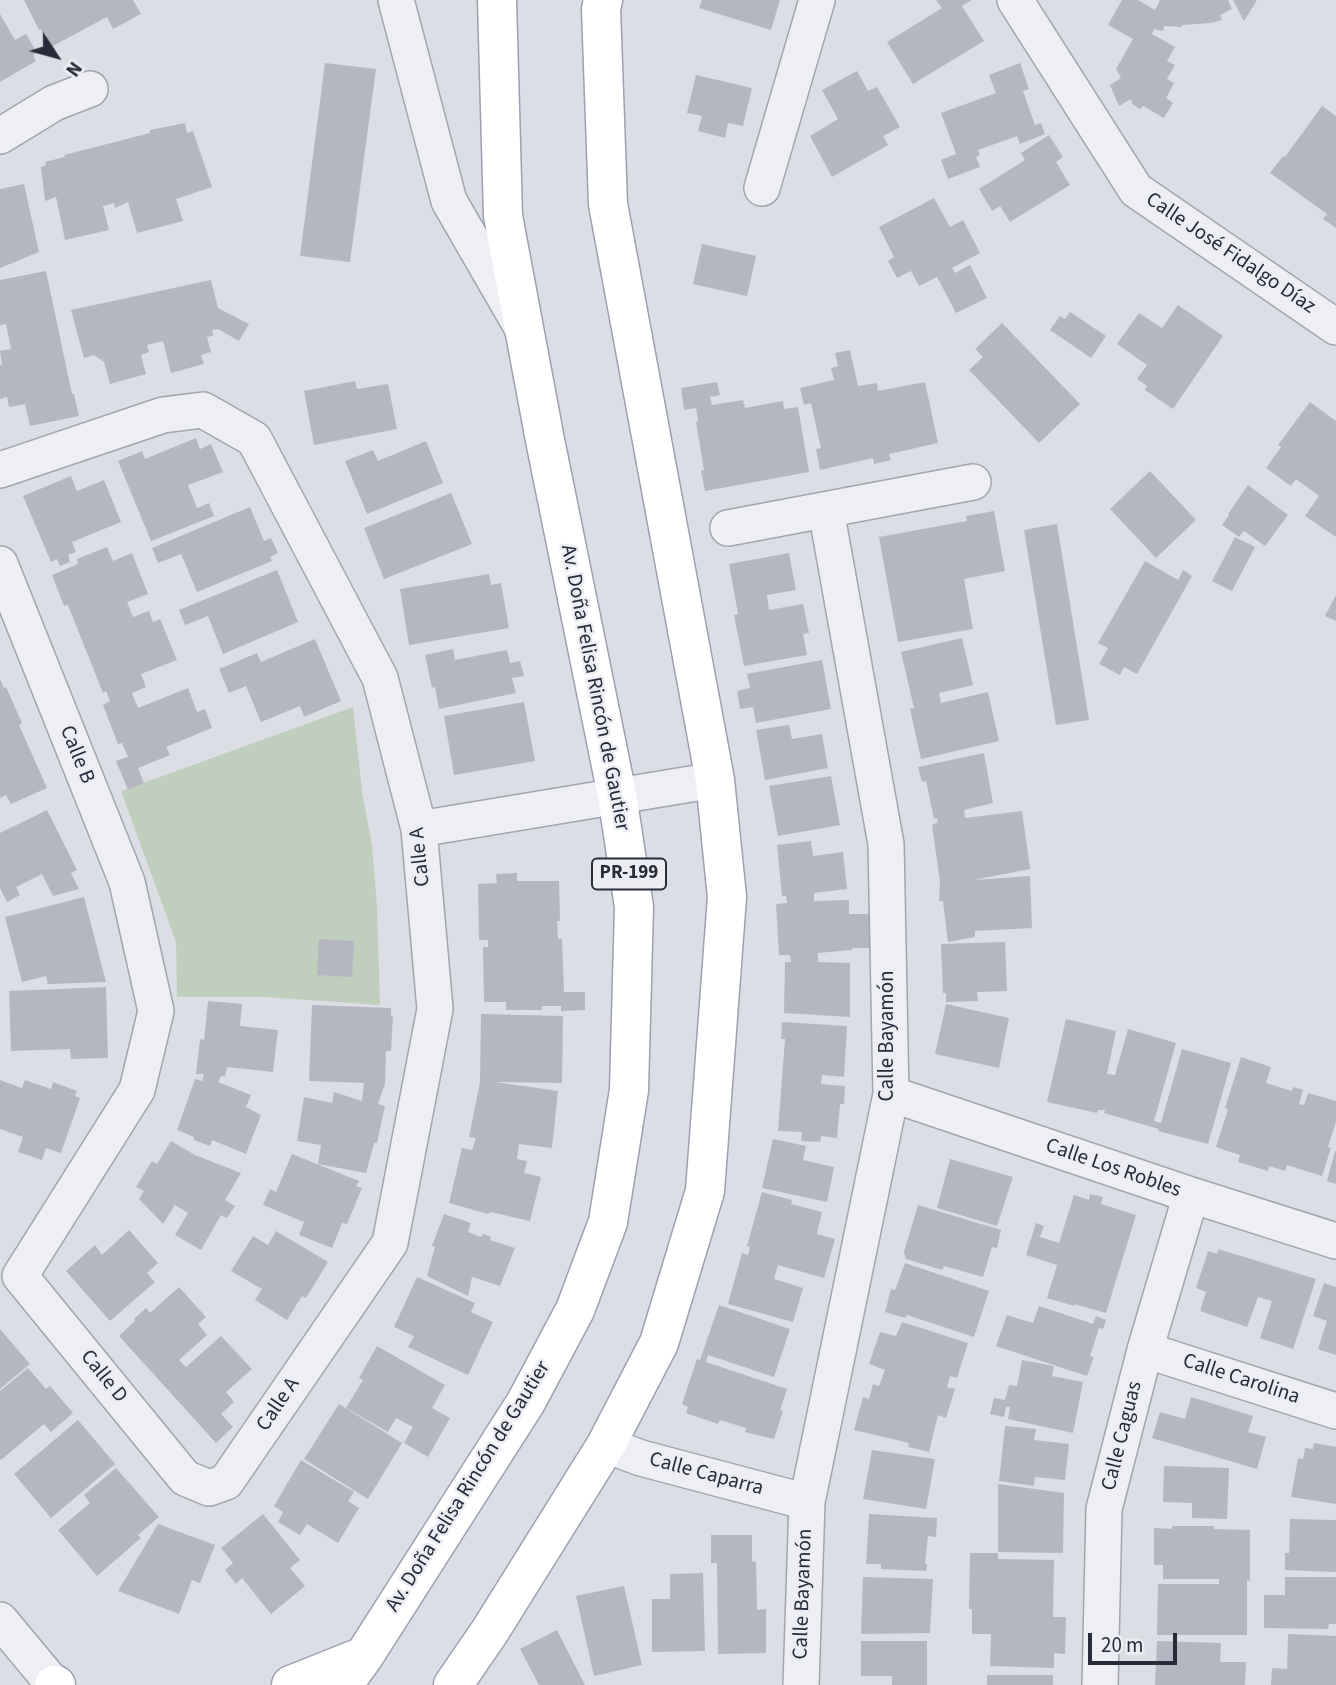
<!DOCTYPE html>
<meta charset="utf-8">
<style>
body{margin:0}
#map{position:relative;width:1336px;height:1685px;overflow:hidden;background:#dcdee5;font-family:"Source Sans 3",sans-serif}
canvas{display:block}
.north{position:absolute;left:21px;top:21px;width:70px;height:70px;-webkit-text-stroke:5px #ebedf3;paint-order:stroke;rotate:126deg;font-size:19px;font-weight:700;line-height:28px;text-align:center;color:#272b3a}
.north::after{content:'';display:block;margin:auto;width:24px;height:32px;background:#272b3a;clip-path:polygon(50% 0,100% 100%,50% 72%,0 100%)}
.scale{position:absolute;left:1088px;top:1633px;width:89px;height:32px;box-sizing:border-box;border:4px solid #272b3a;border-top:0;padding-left:9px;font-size:21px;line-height:24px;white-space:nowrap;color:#272b3a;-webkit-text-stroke:5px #ebedf3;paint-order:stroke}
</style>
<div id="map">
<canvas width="1336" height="1685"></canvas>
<div class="north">N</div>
<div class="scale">20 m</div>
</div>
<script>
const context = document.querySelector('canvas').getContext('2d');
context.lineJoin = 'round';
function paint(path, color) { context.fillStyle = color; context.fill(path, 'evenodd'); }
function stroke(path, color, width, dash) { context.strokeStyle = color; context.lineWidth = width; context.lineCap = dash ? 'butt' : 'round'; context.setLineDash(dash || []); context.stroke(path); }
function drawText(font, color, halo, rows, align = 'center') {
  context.font = font + ' "Source Sans 3",sans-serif'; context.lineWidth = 5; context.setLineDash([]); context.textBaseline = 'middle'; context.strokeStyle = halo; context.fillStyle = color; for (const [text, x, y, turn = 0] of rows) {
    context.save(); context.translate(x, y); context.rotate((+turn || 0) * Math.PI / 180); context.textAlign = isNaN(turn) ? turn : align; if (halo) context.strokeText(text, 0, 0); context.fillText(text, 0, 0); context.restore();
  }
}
paint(new Path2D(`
 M353,707L362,792L372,845L377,905L380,1005L264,997H177L176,942L121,791Z`), '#c0cebe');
paint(new Path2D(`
 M24,0H133L141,14L113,29L107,17L51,47L41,29L39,30Z
 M702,0H780L771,30L699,8Z
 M936,0H972L962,6L984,41L913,84L887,42L942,8Z
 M1122,0H1138L1155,10L1160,0H1228L1232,9L1220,15L1222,20L1211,23L1182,25V27L1164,26L1163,31L1154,29L1152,34L1175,47L1167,61L1175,65L1167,79L1174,83L1166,98L1173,103L1164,118L1143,106L1140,109L1132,104L1131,99L1119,106L1110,85L1121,78L1116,69L1133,39L1108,25Z
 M1233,0H1257L1244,21Z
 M0,14L15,40L26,34L37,53L33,55L36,61L0,82Z
 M325,63L376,69L350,262L300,256Z
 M1020,63L1029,89L1023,91L1035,125L1041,123L1045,134L1020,144L1017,136L978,150L980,155L976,157L980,167L948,179L941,160L956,154L941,113L996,93L989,75Z
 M857,71L868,91L877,87L900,127L883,136L888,145L832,177L810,136L838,119L822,90Z
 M696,75L752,88L743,126L728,123L725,138L698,131L702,116L687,113Z
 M1322,106L1336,116V228L1323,219L1327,214L1270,173L1283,156L1285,157Z
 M185,123L187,133L193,131L212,187L176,199L183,221L137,233L128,202L115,208L114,203L103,206L109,230L65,240L56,197L45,201L41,167L46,165L45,162L65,157L64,155L150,133V130Z
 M1049,135L1063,157L1056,162L1070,185L1010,222L1000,206L992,211L979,189L1025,160L1021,153Z
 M24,184L39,252L0,268V189Z
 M934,198L950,227L963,220L980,253L952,268L955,273L970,265L987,298L956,313L937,277L919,286L911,271L897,278L888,261L894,257L879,227Z
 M702,244L756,256L747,296L693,284Z
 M46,271L72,394H74L79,416L30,426L25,404L9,407L7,397L0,399V365H2L0,351L11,349L6,324L0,325V280Z
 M211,280L218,308L249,324L239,341L218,329L212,330L213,336L207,337L211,352L201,355L204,364L171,373L163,341L147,345L149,352L141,355L146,374L110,384L104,362L94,355L84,358L71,310Z
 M1178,305L1223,336L1173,409L1145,390L1147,386L1137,379L1147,365L1117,344L1139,313L1162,328Z
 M1070,312L1106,336L1091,358L1050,330L1060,316L1065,319Z
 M1002,323L1080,404L1039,443L969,370L983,357L975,349Z
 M850,350L858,386L877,383L878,391L925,382L938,443L889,454L891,460L874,464L873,458L820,470L816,449L821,448L811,403L804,405L800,388L834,380L831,368L838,366L835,353Z
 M355,381L357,389L388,384L397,429L314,445L304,391Z
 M717,382L720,395L710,397L712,405L743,400L745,408L783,401L784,409L798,407L809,472L705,491L701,471L704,470L696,422L698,421L696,408L684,410L681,388Z
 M1310,402L1336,421V537L1305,516L1319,496L1296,479L1291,486L1266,468L1281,447L1278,445Z
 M196,438L200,449L211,444L223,472L188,485L197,508L209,503L214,516L151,541L118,461L142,451L145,459Z
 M426,441L443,483L367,514L345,461L373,450L378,461Z
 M1150,471L1196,520L1156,558L1110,509Z
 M71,476L77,491L104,480L121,522L72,542L76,552L68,555L70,562L60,566L57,559L51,562L23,496Z
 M1248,485L1288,515L1265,546L1244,531L1239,537L1222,525L1229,515L1228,514Z
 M451,493L472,544L384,579L364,528Z
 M250,507L264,541L271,538L278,553L270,557L272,561L197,592L181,554L158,563L152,548Z
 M994,511L1005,571L964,579L973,629L898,642L879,537L967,521L966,516Z
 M1057,524L1089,720L1056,725L1024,530Z
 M1235,537L1255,547L1232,591L1212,581Z
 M107,547L113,561L132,553L148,594L127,602L133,617L149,611L153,622L160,619L177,660L141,674L146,687L132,693L138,708L188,688L197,712L205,709L212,728L166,747L170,755L138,768L144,783L128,790L116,761L128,757L122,743L118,744L103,705L110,701L106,691L103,693L68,605L64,606L52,575L78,564L77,559Z
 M789,553L796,590L767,595L769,610L803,604L809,633L803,634L807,655L744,666L734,615L738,614L729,564Z
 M1145,561L1178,580L1183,570L1192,576L1137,674L1124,667L1120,675L1099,664L1108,648L1098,643Z
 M277,570L298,622L223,654L208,616L185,625L179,610Z
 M489,574L491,585L501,583L509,628L409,645L400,589Z
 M1336,595V621L1325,616Z
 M962,638L973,685L939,693L941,703L988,692L999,741L921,759L910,709L914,708L901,652Z
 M315,639L341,701L304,717L300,706L261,722L246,686L229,693L219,669L257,653L261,662Z
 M453,649L455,660L507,650L510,663L520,661L524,676L512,678L516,693L439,709L435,687L432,688L425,655Z
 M822,660L831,709L756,723L753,707L740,709L737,691L750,688L747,674Z
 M0,679L4,688L6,687L22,723L19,725L47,788L11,804L6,795L0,798Z
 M524,702L535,761L454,775L444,716Z
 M789,725L792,739L822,734L828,768L765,780L756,730Z
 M984,753L993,803L964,810L965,818L1022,811L1030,869L974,880L1030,876L1032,928L975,931V937L948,942L943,901H939L940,882L932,825L938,822L937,818L934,819L926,781L922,782L918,767Z
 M831,776L840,825L778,836L769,786Z
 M47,810L77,870L71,873L79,889L53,896L42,874L16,887L20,895L7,902L0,888V833Z
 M811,841L813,856L843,852L847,889L814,893V901L849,900V914H872L874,948H852V950L818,953V962L850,963V1017L784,1013L785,962H791L790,955H779L776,904L787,903L786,896H782L777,845Z
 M517,873V881H559L560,921H557L558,939H562L564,992H585V1010L561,1011V1006H542V1010H506V1002H484L483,947H488V940H479L478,884L497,883L496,874Z
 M84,897L106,982L48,984L46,976L22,982L5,917Z
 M319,939L354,941L352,977L317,975Z
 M1005,942L1007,991L977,992L978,1001L946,1002V993H943L941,944Z
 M106,987L108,1058L71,1059L70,1049L11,1051L9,991Z
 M208,1001L242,1004L240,1026L278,1030L273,1072L227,1067L225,1076H221L218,1082L251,1095L246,1107L261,1115L246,1154L212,1140L210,1146L194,1140V1137L177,1130L195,1079L202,1081L204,1074H196L200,1039L204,1040Z
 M946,1004L1009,1018L999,1068L935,1054Z
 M312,1005L391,1008V1016H393L391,1051H386L385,1084L378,1104L385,1106L377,1143H374L366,1173L318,1164L321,1145L297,1141L304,1097L332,1103L334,1092L362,1101L364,1083L309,1081Z
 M481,1014L563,1016L562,1083L495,1082L558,1091L552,1148L519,1144L517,1159L527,1161L524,1173L541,1177L530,1221L490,1212L488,1214L449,1203L462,1148L472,1150L476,1138L469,1137L480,1082Z
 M1066,1019L1116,1031L1107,1074L1115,1075L1128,1029L1176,1043L1154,1121L1161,1123L1182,1049L1231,1063L1208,1144L1158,1131L1159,1129L1104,1113L1105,1110H1098L1097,1113L1047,1102Z
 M782,1022L847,1026L844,1077L822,1075L821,1084L845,1086L844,1104H840L837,1138L821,1136L820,1142L801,1141L802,1132L778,1131L785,1039H781Z
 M1241,1057L1271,1067L1266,1083L1292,1091L1293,1087L1303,1090L1299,1104L1304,1105L1308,1093L1336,1101V1122L1328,1147L1331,1148L1322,1176L1287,1165L1285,1171L1269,1166L1268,1171L1238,1162L1240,1155L1216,1147L1228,1109L1225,1108Z
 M0,1080L22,1088L25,1080L51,1089L53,1082L77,1091L75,1096L80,1098L61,1153L46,1148L42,1160L18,1152L23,1137L0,1129Z
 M773,1139L806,1146L803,1160L834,1167L827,1202L762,1188Z
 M171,1141L195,1155L241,1173L225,1200L235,1206L227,1218L221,1215L201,1250L175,1235L188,1213L175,1205L163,1224L139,1199L144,1191L136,1187L152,1161L157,1164Z
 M1335,1151H1336V1184L1327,1181Z
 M292,1154L359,1181L356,1186L362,1188L347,1224L342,1223L332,1248L299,1235L304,1222L263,1205L270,1189L276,1192Z
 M950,1159L1013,1177L997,1226L937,1208Z
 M762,1192L792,1200L791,1204L822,1212L817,1234L835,1239L824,1278L778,1265L774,1279L803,1288L793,1322L728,1304L742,1253L748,1255L750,1247L747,1246Z
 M1090,1194L1103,1197L1101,1204L1136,1215L1106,1313L1074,1304V1306L1047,1298L1057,1265L1026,1255L1036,1223L1044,1226L1040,1237L1059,1243L1074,1195L1089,1200Z
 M918,1205L1001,1230L997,1248L992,1247L983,1277L944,1266L942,1270L906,1259L904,1252Z
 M444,1214L471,1223L468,1232L481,1237L483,1234L491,1237L490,1240L515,1248L500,1286L472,1277L468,1296L427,1276L435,1247L432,1246Z
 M129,1230L158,1263L147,1273L155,1282L110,1321L66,1271L95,1245L102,1255Z
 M276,1231L328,1262L306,1298L302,1296L287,1320L255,1300L262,1289L231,1271L253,1236L268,1245Z
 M1218,1249L1316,1279L1293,1349L1260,1338L1272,1301L1258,1297L1247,1327L1200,1311L1206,1292L1196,1288L1208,1251L1217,1254Z
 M905,1263L989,1291L974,1337L907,1315L905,1318L885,1312L891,1289L895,1290Z
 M417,1277L475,1303L471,1312L493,1322L468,1375L408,1347L414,1336L394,1327Z
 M1324,1283L1336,1287V1355L1318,1349L1327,1321L1313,1316Z
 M179,1287L206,1317L198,1324L207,1335L179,1360L186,1367L221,1336L252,1369L226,1392L234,1402L221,1414L233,1427L216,1443L119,1336L135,1321L134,1319L146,1308L150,1313Z
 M719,1305L790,1329L774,1377L708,1355L706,1362L787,1389L780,1410L783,1411L774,1439L745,1432L746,1428L720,1420L718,1424L686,1413L688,1407L682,1404L697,1359L700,1360Z
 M1039,1306L1093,1324L1096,1316L1106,1320L1103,1329L1099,1328L1090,1356L1094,1357L1087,1376L996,1346L1007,1315L1033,1323Z
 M902,1322L968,1343L957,1378L950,1376L947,1387L955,1389L946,1418L938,1415L929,1452L908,1447L909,1443L854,1430L863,1397L869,1399L873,1384L879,1386L885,1370L869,1364L880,1332L896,1336Z
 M0,1329L30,1364L0,1389Z
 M377,1346L445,1385L432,1408L450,1418L428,1457L404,1443L413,1427L396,1418L388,1432L346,1408L363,1380L359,1378Z
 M1022,1360L1054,1366L1052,1376L1083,1382L1073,1433L1008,1419L1010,1407H1006L1004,1417L990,1414L994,1398L1005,1400L1009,1385L1017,1386Z
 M28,1368L46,1389L50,1386L73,1413L51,1432L44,1424L1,1460L0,1458V1391Z
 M1191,1397L1253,1416L1248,1432L1266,1437L1257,1469L1152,1438L1160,1412L1185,1419Z
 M339,1404L402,1443L368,1499L304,1459Z
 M78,1420L115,1464L51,1518L14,1474Z
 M1005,1426L1036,1429L1034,1440L1069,1444L1065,1480L1035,1477L1034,1486L999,1481Z
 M1314,1443L1336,1447V1504L1291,1497L1298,1458L1303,1459L1305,1448L1313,1449Z
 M872,1450L935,1459L926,1509L863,1499Z
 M301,1460L354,1492L348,1501L359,1508L338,1543L307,1524L300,1535L278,1522L283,1512L274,1506Z
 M1164,1466L1229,1468L1227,1519L1192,1518V1503L1163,1502Z
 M116,1468L159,1517L138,1535L141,1538L97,1576L58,1530L90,1503L84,1495Z
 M998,1484L1064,1493L1063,1553L998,1552Z
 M263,1514L300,1560L290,1568L305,1586L271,1614L242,1578L236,1584L225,1570L233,1563L221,1548Z
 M869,1514L937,1518L936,1537L928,1536L925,1564H927L926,1571L881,1569V1564H866Z
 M1290,1519L1336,1520V1572L1285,1570V1553H1289Z
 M158,1524L215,1545L200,1583L192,1580L179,1614L118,1591Z
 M1172,1526H1214V1529L1250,1530V1581L1247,1580V1635H1157L1158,1584H1219V1579H1163V1565H1154V1528L1172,1529Z
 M711,1535H752V1561L756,1562L757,1610L766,1609V1653L718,1654L717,1563H711Z
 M970,1553H998V1559L1054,1560L1053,1617H1066L1065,1654L1054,1653V1668L990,1666L991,1634H972V1609H969Z
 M703,1573L705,1651L652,1652V1599H670V1574Z
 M863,1577L933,1579L930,1633L861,1634Z
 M1285,1577H1336V1624H1329L1328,1629L1264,1628V1595H1285Z
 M624,1586L642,1665L594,1676L576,1596Z
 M557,1630L585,1685H539L520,1649Z
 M1288,1634L1336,1636V1685H1271L1272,1668L1287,1669Z
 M861,1641H927V1685H892V1676H861Z
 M1157,1641L1221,1643L1220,1662H1246L1245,1685H1155Z
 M987,1675H1053V1685H987Z`), '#b4b7c1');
const minor = new Path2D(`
 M396,0L449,201L520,324
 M1015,0L1136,190L1336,327
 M0,136L54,103L90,89
 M762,188L817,0
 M0,470L163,415L203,410L254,439L380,678L419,829L435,1009L390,1243L226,1482L209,1488L185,1478L20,1276L137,1090L156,1011L127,882L0,564
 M728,528L973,482
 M419,829L715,780
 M891,1094L1191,1195L1336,1241
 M1145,1350L1336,1411
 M606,1445L641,1458L807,1502
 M0,1620L54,1685
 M801,1685L807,1502L891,1094L886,844L826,510
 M1100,1685L1104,1509L1145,1350L1191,1195`);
const major = new Path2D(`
 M54,1685H56
 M291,1685L364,1656
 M343,1685L364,1656L526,1402L575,1310L608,1222L629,1090L634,907L617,795L545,440L503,216L497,0
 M453,1685L490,1631L606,1445L659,1343L705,1191L727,897L715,780L608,204L601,9L603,0`);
stroke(minor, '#a2a5ae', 38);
stroke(major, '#9ca1b0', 41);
stroke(minor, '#eeeff4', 35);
stroke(major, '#fff', 38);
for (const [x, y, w] of [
 [629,874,74]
]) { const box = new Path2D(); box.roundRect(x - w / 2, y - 15.5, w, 31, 5); context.fillStyle = '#ebedf3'; context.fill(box); stroke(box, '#272b3a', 2); }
drawText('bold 19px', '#272b3a', null, [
 ["PR-199",629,874]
]);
drawText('21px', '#272b3a', '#ebedf3', [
 ["Calle José Fidalgo Díaz",1230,254,34],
 ["Av. Doña Felisa Rincón de Gautier",594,688,79],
 ["Calle B",76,755,68],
 ["Calle A",421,857,-96],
 ["Calle Bayamón",888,1036,-90],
 ["Calle Los Robles",1113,1169,19],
 ["Calle D",103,1377,51],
 ["Calle Carolina",1241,1380,18],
 ["Calle A",279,1405,-56],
 ["Calle Caguas",1123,1436,-76],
 ["Calle Caparra",706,1475,15],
 ["Av. Doña Felisa Rincón de Gautier",469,1487,-58],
 ["Calle Bayamón",804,1594,-88]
]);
</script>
